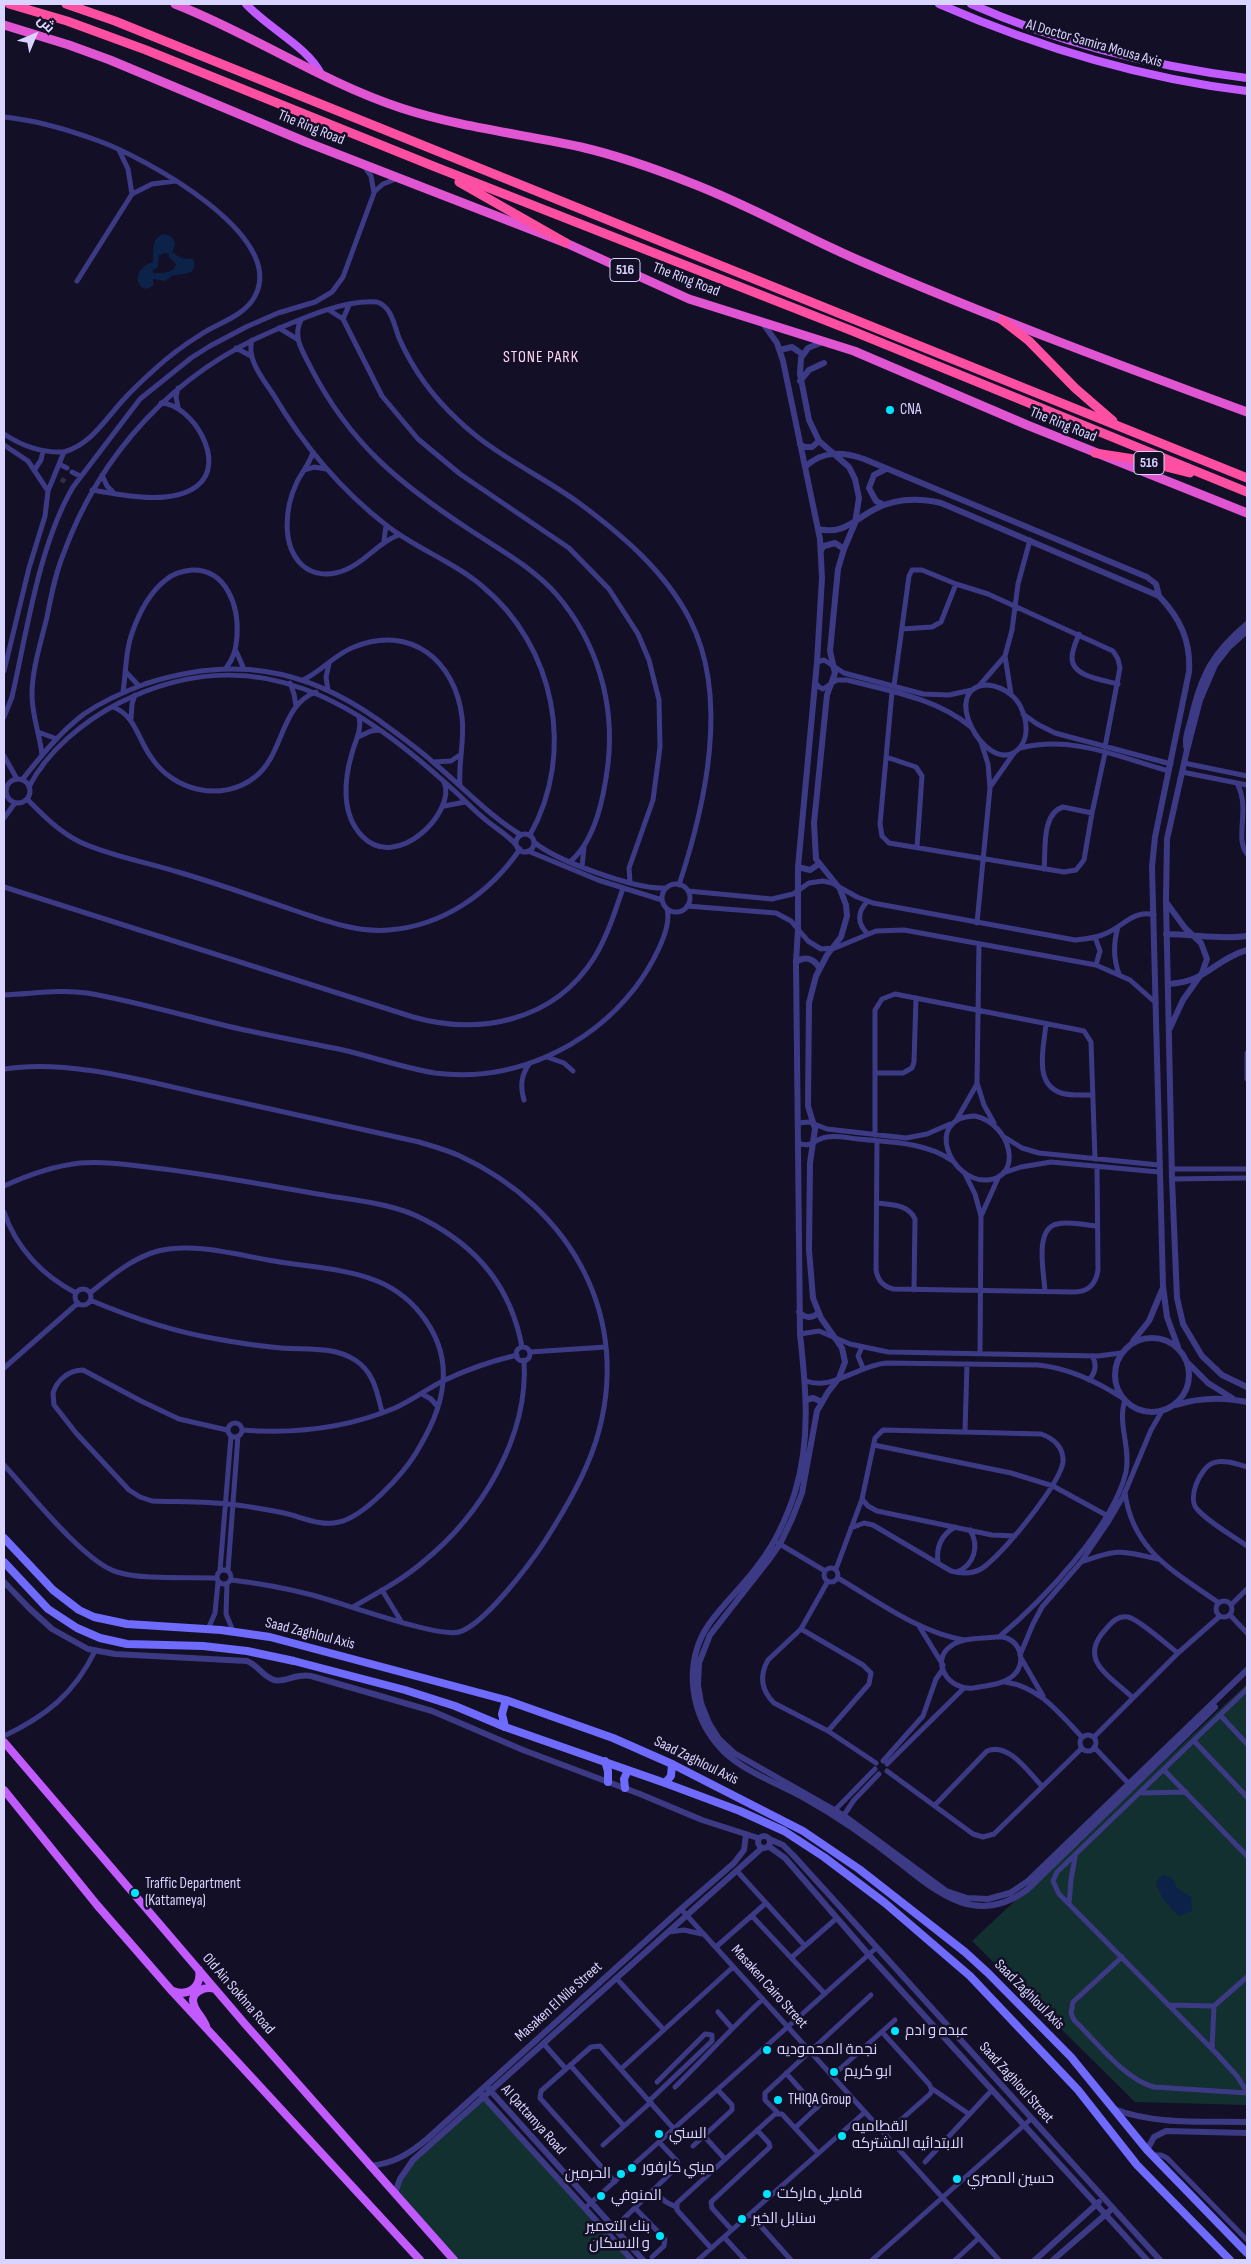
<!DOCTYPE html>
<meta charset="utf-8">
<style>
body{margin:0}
#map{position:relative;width:1251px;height:2264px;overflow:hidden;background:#130f26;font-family:"Sofia Sans Condensed",Cairo,sans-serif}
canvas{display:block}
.frame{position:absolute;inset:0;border:5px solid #d9d4ff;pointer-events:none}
.north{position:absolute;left:10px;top:10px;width:50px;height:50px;-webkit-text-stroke:4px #130f26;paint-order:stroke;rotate:45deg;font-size:14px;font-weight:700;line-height:20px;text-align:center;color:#d9d4ff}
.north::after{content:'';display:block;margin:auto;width:18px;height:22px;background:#d9d4ff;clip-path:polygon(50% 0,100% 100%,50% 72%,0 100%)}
</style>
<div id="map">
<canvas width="1251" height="2264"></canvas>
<div class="frame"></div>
<div class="north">ش</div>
</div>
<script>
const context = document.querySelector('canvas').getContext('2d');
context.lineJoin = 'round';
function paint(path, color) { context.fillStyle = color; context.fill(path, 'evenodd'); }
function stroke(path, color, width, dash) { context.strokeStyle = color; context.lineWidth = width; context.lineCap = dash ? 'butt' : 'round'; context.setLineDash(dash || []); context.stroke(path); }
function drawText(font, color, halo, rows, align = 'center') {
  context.font = font + ' "Sofia Sans Condensed",Cairo,sans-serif'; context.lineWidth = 5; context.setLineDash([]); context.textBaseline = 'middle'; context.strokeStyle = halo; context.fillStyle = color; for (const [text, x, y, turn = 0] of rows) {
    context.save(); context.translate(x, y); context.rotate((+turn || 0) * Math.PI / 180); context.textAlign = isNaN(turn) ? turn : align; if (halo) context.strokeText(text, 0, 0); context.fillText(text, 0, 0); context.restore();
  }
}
paint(new Path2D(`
 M1247,1684V2105L1135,2102L972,1941Z
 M484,2097L630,2260H455L396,2191L419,2155Z`), '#12302f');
paint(new Path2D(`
 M163,234C174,235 178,243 172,252L181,258L193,259C200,276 182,273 172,276C170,277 168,279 165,281L153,279V286L147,289L141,287L138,282C136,271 144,265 153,262C154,251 150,240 163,234ZM165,253L169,254V257L176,264C173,274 162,273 153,273V270L158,267L159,255Z
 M1162,1875L1171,1877L1177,1888L1191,1897L1192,1911L1179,1916C1169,1909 1159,1894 1156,1882Z`), '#0c2248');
stroke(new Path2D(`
 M61,479L67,483`), '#312d47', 5, [5, 2.5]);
stroke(new Path2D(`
 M4,117C36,120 69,130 99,141C143,157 288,235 255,296C245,316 218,323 200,335C184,345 169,356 155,369C145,378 134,388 125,398C106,418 92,444 64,452L48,491L45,516L29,568L4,671
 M119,150L128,169L132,194
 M374,192L383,184L396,179
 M77,281L132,194L152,184L176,181
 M329,310L343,319L382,396L418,439L460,474L569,548L609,589L638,634L649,660L659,700L660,747L653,800L629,868L630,882
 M343,319L349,305
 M301,320C292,337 303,352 311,368C350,444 401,485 470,530C500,550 534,568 557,595C597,642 615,703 608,764C604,796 596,839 571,861
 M279,328L297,339
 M252,340C246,359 263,379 273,394C302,443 341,490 386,525C416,549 453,561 482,586C555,646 576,753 530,835
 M236,348L251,356
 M178,388L176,397L178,407
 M4,434C22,446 43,453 64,452
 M4,445L28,461L48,491
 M313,452C310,463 302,472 297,482C285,507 281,545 302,565C314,576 331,576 345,570C366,562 378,542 399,535
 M59,464L67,468
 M35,469L41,460L43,451
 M305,470L314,467L326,469
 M72,472L80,476
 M102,475L107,486L113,492
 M92,490C122,495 171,506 197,486C228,463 192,404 161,403
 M384,541L386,525
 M902,629L932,627L941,622L956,584
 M1079,634C1076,642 1072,650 1072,658C1072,677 1104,680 1118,684
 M236,651L244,669
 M817,662L824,660L844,673L923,694L949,695L972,690
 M126,672L139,686
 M303,680C322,671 335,654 354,647C410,624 455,660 462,717C465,740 458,763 460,786
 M815,682L819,687L823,689L837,680H847C889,691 936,698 971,727
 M290,683L294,694L296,706
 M988,685C996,686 1004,689 1010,694C1026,705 1034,739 1015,752C984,772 938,686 988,685Z
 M894,686L909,576L912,570H922L956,584L988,594L1113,651L1118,659L1120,668L1105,747
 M979,686L1005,656
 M328,690L326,677L329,664
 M123,692C126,673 125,655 131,636C138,615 149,592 167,579C174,573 183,571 192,570C227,569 239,607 237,636C236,649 234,658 226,668
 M892,692L880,824L882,836L889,843L1064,872L1076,870L1084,860L1092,813L1105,753
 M1011,694L1005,656L1012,630L1018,584L1030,540
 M113,707C135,715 138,739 151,757C173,791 222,803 255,777C284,755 280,705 316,692
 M1023,714L1037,724L1055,733L1171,764
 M359,716C362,730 356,739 352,753C344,780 341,814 362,836C397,873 457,811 444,782
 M4,717L12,697C27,631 39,545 73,487L140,399L191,358L210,346L246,327L278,313L315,302L332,292L343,277L374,193L371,176L364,166
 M131,719L132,704L135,695
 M38,732L57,739
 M358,737L371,731L380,730
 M1020,748C1073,735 1118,757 1169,771
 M42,755C40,735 32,716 32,695C32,669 41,642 47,617C51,596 55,575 63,555C100,453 175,372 275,330C303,318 346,299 377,302C392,307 394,325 399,338C413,370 433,397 458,420C494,455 539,474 579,503C621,534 666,572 690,620C730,698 705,806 679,885
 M4,756L17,779
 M886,757L916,767L922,776L917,847
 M433,762L451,761L460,755
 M1184,763L1247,776
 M1182,772L1247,785
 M6 791a12 12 0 1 1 24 0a12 12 0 1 1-24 0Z
 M22,780C41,756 60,732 84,714C103,701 123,692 145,684C231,656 303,667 377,719C396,733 416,747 434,763C463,787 488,815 521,835
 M1237,783C1251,810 1234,837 1247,854
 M29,787C47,751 84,721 119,703C257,634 359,703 460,796C470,806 480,816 491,824C500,831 510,837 517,846
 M990,787L1014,753
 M27,799C43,815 59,832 80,842C110,856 146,862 178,872C216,883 255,897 293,910C324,920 356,933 389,930C443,926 490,893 520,849
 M444,806L465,802
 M4,818L15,803
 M516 843a9 9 0 1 1 18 0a9 9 0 1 1-18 0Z
 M534,842C556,861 637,890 666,888
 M528,851L598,880L662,900
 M582,867L584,847
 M1044,869C1046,850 1041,814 1063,807L1092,813
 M662 898a14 14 0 1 1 28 0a14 14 0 1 1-28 0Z
 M4,887L413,1017C480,1036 554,1021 594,958C607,937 615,912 623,888
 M688,891L772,899L793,894L809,883L823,881L832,883L857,897L873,903L1075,940C1086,939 1097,938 1107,933C1123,926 1135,909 1154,915
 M867,902C857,912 857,924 868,934
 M687,906L776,913L791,921L808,941L821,949L835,948L876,931L904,930L1096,965L1130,980L1156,1003
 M977,923L990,788L988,764L981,742
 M1118,927C1113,944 1113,958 1119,974
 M1095,937L1100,951L1096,965
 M979,944L977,1083L984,1105L994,1123
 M4,995C32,994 59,989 87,993C134,1001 181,1015 227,1026C266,1035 304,1042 343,1050C373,1057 404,1068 435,1073C512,1083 588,1048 635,988C648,971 673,930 667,909
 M1046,1024C1044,1046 1033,1084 1061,1093C1071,1096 1083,1095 1093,1095
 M1247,1053V1079
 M547,1057L564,1063L573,1071
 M4,1069C66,1059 142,1080 203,1094C275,1110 347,1126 419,1142C432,1146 447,1150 460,1156C572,1208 634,1319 596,1441C585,1476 564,1511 545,1541C530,1564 484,1625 459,1632C437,1638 340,1602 312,1595C285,1588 258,1583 231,1580
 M876,1073H903L912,1068L914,1062L916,998
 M524,1100C520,1086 521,1076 529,1064
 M975,1116C1012,1124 1023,1177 988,1180C950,1183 923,1117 975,1116Z
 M957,1119L977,1084
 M798,1123L809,1122L827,1129L906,1138L927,1134L950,1124
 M875,1135V1010L882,999L895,994L1084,1031L1091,1042L1095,1159
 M1006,1138L1022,1148L1039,1153L1159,1165
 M877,1141L876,1270C878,1281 883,1286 893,1289L1074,1292C1088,1292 1096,1284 1098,1270L1097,1166
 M799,1143C811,1149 815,1138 827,1137C837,1135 848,1138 858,1139C889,1142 925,1142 951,1160
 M1172,1169H1247
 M1003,1173L1021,1167L1051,1162L1159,1172
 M965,1174L975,1194L981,1216L980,1353
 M1172,1179L1247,1178
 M4,1186C28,1175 53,1166 80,1163C104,1161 130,1165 155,1168C208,1174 259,1184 312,1193C348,1200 392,1202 425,1220C479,1248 511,1288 522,1347
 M877,1203C892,1205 908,1204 915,1219L914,1290
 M4,1212C16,1248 43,1276 76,1293
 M981,1216L999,1176
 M75 1297a8 8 0 1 1 16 0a8 8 0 1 1-16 0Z
 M1045,1291C1044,1273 1034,1229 1057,1224C1069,1221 1085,1225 1096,1226
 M90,1293C110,1277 132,1258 158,1251C194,1242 237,1255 274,1261C307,1267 345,1268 377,1281C416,1297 447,1338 443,1382C441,1408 429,1431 416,1453C403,1474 364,1517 339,1522C321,1527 302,1517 284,1513C269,1510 253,1507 237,1505C209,1501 180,1502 152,1501L140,1497L129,1490L76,1433L54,1405L53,1393C57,1380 69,1370 83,1370L141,1401L179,1419L227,1430
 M90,1300C130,1317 175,1332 217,1339C238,1343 260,1346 281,1348C306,1350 333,1346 355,1360C374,1372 377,1392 382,1412
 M800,1334L819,1331L850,1344L888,1352L1098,1356L1121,1353
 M862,1347L858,1356L863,1368
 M516 1354a7 7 0 1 1 14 0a7 7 0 1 1-14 0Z
 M530,1352L606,1347
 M4,1368L78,1303
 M1089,1380C1096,1372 1097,1364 1092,1356
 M806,1381C831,1391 857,1366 886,1363L1038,1365C1069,1368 1098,1382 1124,1399
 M422,1394L431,1399L438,1407
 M228 1430a7 7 0 1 1 14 0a7 7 0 1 1-14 0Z
 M242,1430C294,1434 347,1428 395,1408C413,1400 428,1388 445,1380C468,1369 492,1361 517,1355
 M965,1431L967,1364
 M874,1445L1011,1473L1053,1486L1106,1515
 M4,1465C29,1492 85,1563 117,1572C142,1580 189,1577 217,1578
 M1247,1467C1237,1464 1223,1459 1213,1463C1200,1468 1187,1498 1197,1509C1209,1523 1232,1535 1247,1546
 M1125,1492C1132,1551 1175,1572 1219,1603
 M862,1499L868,1506L877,1511L992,1535L1015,1536
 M778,1543L825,1571
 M1081,1562C1117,1549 1120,1550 1157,1559
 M938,1563C936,1548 941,1535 955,1527
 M824 1575a7 7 0 1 1 14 0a7 7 0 1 1-14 0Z
 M836,1569L862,1499L875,1438L883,1430L1041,1434C1053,1438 1064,1447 1063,1462C1060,1484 1001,1557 981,1569C972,1574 962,1574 951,1571L873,1525L864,1523L851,1528
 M217 1577a7 7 0 1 1 14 0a7 7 0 1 1-14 0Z
 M220,1570L231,1436
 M228,1570L238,1436
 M957,1572C974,1565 980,1546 970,1530
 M838,1578C877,1601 918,1632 964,1640
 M828,1581L801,1629L768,1660C759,1676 761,1690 774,1703L828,1731L876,1763
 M227,1584L226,1614L233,1631
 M382,1590L401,1621
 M1216 1609a8 8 0 1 1 16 0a8 8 0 1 1-16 0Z
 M1231,1605L1247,1589
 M353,1607C377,1593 402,1580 423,1562C481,1515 529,1437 524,1360
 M1230,1615L1247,1633
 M919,1626L943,1665
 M208,1629L215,1613L218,1582
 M801,1629L863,1665L871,1673L869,1684L828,1731
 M996,1637C1020,1634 1030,1665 1010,1678C1001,1685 984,1686 973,1688C949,1691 929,1661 951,1646C963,1637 982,1639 996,1637Z
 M999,1637C1042,1601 1113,1527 1126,1472C1131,1447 1117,1424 1125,1400
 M1020,1655L1033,1624L1042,1607L1081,1562L1109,1521L1123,1497L1151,1430L1162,1411
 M1021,1658L1043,1696
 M1005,1682C1040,1687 1059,1713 1082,1737
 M1247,1689L1057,1872L1053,1881L1059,1894L1215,2052L1237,2076L1247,2092
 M1132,1697C1109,1675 1077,1660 1106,1629C1112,1622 1118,1615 1128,1617C1139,1619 1168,1646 1178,1653
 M1220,1715L1247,1744
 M1080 1743a8 8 0 1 1 16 0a8 8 0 1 1-16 0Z
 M4,1736C46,1716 74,1694 95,1651
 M1094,1737L1178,1653L1220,1616
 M1194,1741L1247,1797
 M1094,1747L1130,1785
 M883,1761L923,1716L936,1679L943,1669
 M887,1764L964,1688
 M1164,1770L1247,1856
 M887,1771L973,1834L983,1837L994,1834L1082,1748
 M1142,1793L1186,1792
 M935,1805L987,1751C1009,1742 1028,1772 1042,1786
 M833,1812L875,1769
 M842,1818L854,1800L879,1774
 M737,1871L805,1946
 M1069,1904L1071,1880L1075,1857
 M681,1909L999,2260
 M752,1916L825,1994
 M669,1932L684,1930L702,1934
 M716,1947L766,1903
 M1122,1957L1073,2002L1071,2013L1074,2020C1096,2041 1125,2080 1154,2087L1247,2093
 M791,1958L837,1918
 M616,1978L664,2030
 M1169,2005L1214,2006L1247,1977
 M718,2012L732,2028
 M882,2032L929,2084L932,2090L930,2094L885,2134
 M543,2043L566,2069
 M1212,2049L1214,2006
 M570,2065L624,2126
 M621,2069L733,1967
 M786,2073L817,2108
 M832,2076L895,2020
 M675,2087C705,2058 732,2027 763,1999
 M931,2088L969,2114
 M649,2101L712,2041V2035L705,2034L657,2082
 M777,2112L765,2100V2093L871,1995
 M795,2128L829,2096
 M704,2136L725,2159
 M603,2145L651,2102
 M693,2146L732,2110V2105L718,2090
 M1151,2155H1161L1167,2158L1247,2240
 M925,2162L992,2090
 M615,2182L540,2098L541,2091L591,2047L600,2046L674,2129
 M653,2191L666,2202L676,2207
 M585,2208L876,1948
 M635,2208L665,2239L664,2246L652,2257
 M750,2214L791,2260
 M614,2228L678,2166L677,2161L659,2142
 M732,2230L712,2208L711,2202L770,2147L769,2143L757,2130
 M724,2237L745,2260
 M711,2248L677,2210V2203L775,2114H782L818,2153
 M698,2260L865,2112
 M872,2260L1031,2119
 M955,2260L979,2238`), '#3d3a85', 5);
stroke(new Path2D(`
 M762,322L777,343L783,361L820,539L822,578L817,662L798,867V929L796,962L800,1334C806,1388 811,1439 795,1492C787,1517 775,1543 759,1564C744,1585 724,1603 709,1624C682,1664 690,1717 723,1751C745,1772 777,1783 804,1798C838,1817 871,1840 901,1864C941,1896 979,1926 1028,1889L1215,1707
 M823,342L808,348L801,358L800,374L809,420L819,441L849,467L855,479L859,498L855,523L844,549L838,569L830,651L835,673L827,695L814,823L816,859L840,889L846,905L847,916L841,937L827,955L816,976L809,1003L808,1106L815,1129L810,1163L809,1250L813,1298L821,1318L842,1348L845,1362L839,1378L828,1392L817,1411L802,1493L792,1519L780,1544L768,1561L710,1635L699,1663L698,1685L701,1703L709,1723L719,1739L734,1753L843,1815L946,1891L967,1898L988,1899L1010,1893L1028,1881L1247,1670
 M780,350L792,347L802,354
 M800,381L809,370L824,363
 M800,444L804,447H812L819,441
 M806,466C824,450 843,452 864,459L1147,577L1156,584L1159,596
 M884,505L876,501L869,488L874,475L886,469
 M818,529C843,535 854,520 875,509C896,498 919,498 941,503L1159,596C1180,618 1191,641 1189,672L1155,837L1152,867L1163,1286L1167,1317L1178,1347
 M821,550L824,546L835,543L844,549
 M1247,631L1229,647L1215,665L1200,700L1187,750L1167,839L1166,901L1172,1179L1177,1298L1183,1324L1202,1356L1222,1375L1247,1387
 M1187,750C1184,740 1188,730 1191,719C1201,676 1212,653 1247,624
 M798,867L810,870L819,864
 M1166,902L1185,928L1201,943L1207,959L1202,973L1183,1000L1170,1028
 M1166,934C1194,934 1220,940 1247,936
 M796,962C805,956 814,958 819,968
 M1168,984C1208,982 1213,960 1247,950
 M799,1312C805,1318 812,1319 818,1313
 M1115 1375a37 37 0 1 1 74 0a37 37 0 1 1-74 0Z
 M1133,1341L1149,1321L1162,1290
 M1189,1364L1208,1383L1232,1398
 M806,1400L813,1398L822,1402
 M1176,1405C1200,1397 1223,1397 1247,1402
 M4,1582L29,1608L52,1629L88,1649L115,1654L247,1661C258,1665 263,1677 274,1680C284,1683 296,1673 311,1676L432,1711L523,1750L640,1794L702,1820L758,1838
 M758 1842a6 6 0 1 1 12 0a6 6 0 1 1-12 0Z
 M769,1839L783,1845L794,1856L1160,2260
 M768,1846L785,1858L869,1955L1147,2260
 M488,2088L643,2260
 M481,2094L632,2260
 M1114,2109C1155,2125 1204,2121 1247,2122
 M1147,2150L1154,2137L1166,2131L1247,2133
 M369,2166C393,2164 409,2154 427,2139L681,1909L734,1863L744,1850L746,1834
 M395,2193L400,2179L413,2160L762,1848
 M1035,2260L1099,2202
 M1053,2260L1113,2208`), '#3d3a85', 6);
stroke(new Path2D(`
 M4,1538L53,1590L79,1610L94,1617L127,1624L221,1630L270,1637L506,1700L613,1738L672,1764L803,1831L859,1869L965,1952L988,1973L1071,2057L1147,2150L1247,2253
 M4,1562L48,1609L77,1628L100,1638L127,1644L203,1646L247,1651L294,1661L405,1690L455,1706L505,1727L665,1783L740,1811L784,1831L824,1857L885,1903L970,1976L1078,2090L1137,2165L1230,2260
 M505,1727L502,1714L506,1700
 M605,1761L608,1771V1782
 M665,1783L671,1776L672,1764
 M625,1788L624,1779L628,1770`), '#6f6bff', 8);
stroke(new Path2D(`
 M246,4C268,28 308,47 321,74
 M939,4C1038,47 1139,78 1247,91
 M971,4C1059,43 1152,66 1247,78
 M4,1742L245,2024L454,2260
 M4,1790L97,1905L171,1990L420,2260
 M173,1991C188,1997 202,1987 199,1970
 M206,2026C203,2018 196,2012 194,2005C189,1992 205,1986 215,1989`), '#c25bff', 8);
stroke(new Path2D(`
 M175,4C252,34 322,82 401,108C459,127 521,134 581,147C619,156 656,169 691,183C751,206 806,238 865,263C990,317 1119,365 1247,412
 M4,25L69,45L110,60L306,142L566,243L689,299L854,351L1027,425L1247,513`), '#e055d1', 9);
stroke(new Path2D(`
 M9,4L67,21L146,50L433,166L850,330L1247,492
 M66,4L115,21L1247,478
 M459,182L566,243
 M1002,320L1029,341L1075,388L1113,421
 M1095,453L1134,459L1190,473`), '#ff4fa3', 9);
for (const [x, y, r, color] of [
 [890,410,5,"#00e5ff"],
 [135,1893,5,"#00e5ff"],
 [895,2031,5,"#00e5ff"],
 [767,2050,5,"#00e5ff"],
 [834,2072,5,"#00e5ff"],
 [778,2100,5,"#00e5ff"],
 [659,2134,5,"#00e5ff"],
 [842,2136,5,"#00e5ff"],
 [632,2168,5,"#00e5ff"],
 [621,2174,5,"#00e5ff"],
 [957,2179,5,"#00e5ff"],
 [767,2194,5,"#00e5ff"],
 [601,2196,5,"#00e5ff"],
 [742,2219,5,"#00e5ff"],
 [660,2236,5,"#00e5ff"]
]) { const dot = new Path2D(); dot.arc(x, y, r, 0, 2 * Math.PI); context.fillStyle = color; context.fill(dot); stroke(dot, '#130f26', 2); }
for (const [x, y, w] of [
 [625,270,30],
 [1149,463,30]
]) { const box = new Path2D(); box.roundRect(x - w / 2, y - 11.5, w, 23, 4); context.fillStyle = '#130f26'; context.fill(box); stroke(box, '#d9d4ff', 1); }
drawText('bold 14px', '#d9d4ff', null, [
 ["516",625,270],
 ["516",1149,463]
]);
drawText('15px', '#d9d4ff', '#130f26', [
 ["Al Doctor Samira Mousa Axis",1094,44,16],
 ["The Ring Road",311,128,22],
 ["The Ring Road",686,280,21],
 ["The Ring Road",1063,425,22],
 ["Saad Zaghloul Axis",310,1634,14],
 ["Saad Zaghloul Axis",696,1761,26],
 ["Masaken Cairo Street",769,1987,48],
 ["Old Ain Sokhna Road",238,1994,49],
 ["Saad Zaghloul Axis",1029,1995,45],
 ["Masaken El Nile Street",559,2002,-42],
 ["Saad Zaghloul Street",1016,2083,48],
 ["Al Qattamya Road",533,2120,48]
]);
drawText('15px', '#d9d4ff', '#130f26', [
 ["CNA",900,410],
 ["Traffic Department",145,1884],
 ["(Kattameya)",145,1901],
 ["عبده و ادم",905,2031],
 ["نجمة المحموديه",777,2050],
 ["ابو كريم",844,2072],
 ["THIQA Group",788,2100],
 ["القطاميه",852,2127],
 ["الابتدائيه المشتركه",852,2144],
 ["السني",669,2134],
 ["ميني كارفور",642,2168],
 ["الحرمين",611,2174,"right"],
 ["حسين المصري",967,2179],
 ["فاميلي ماركت",777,2194],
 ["المنوفي",611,2196],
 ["سنابل الخير",752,2219],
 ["بنك التعمير",650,2227,"right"],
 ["و الاسكان",650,2244,"right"]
], 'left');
context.letterSpacing = '1px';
drawText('16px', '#ffd6f0', '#130f26', [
 ["STONE PARK",541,358]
]);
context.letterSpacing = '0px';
</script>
